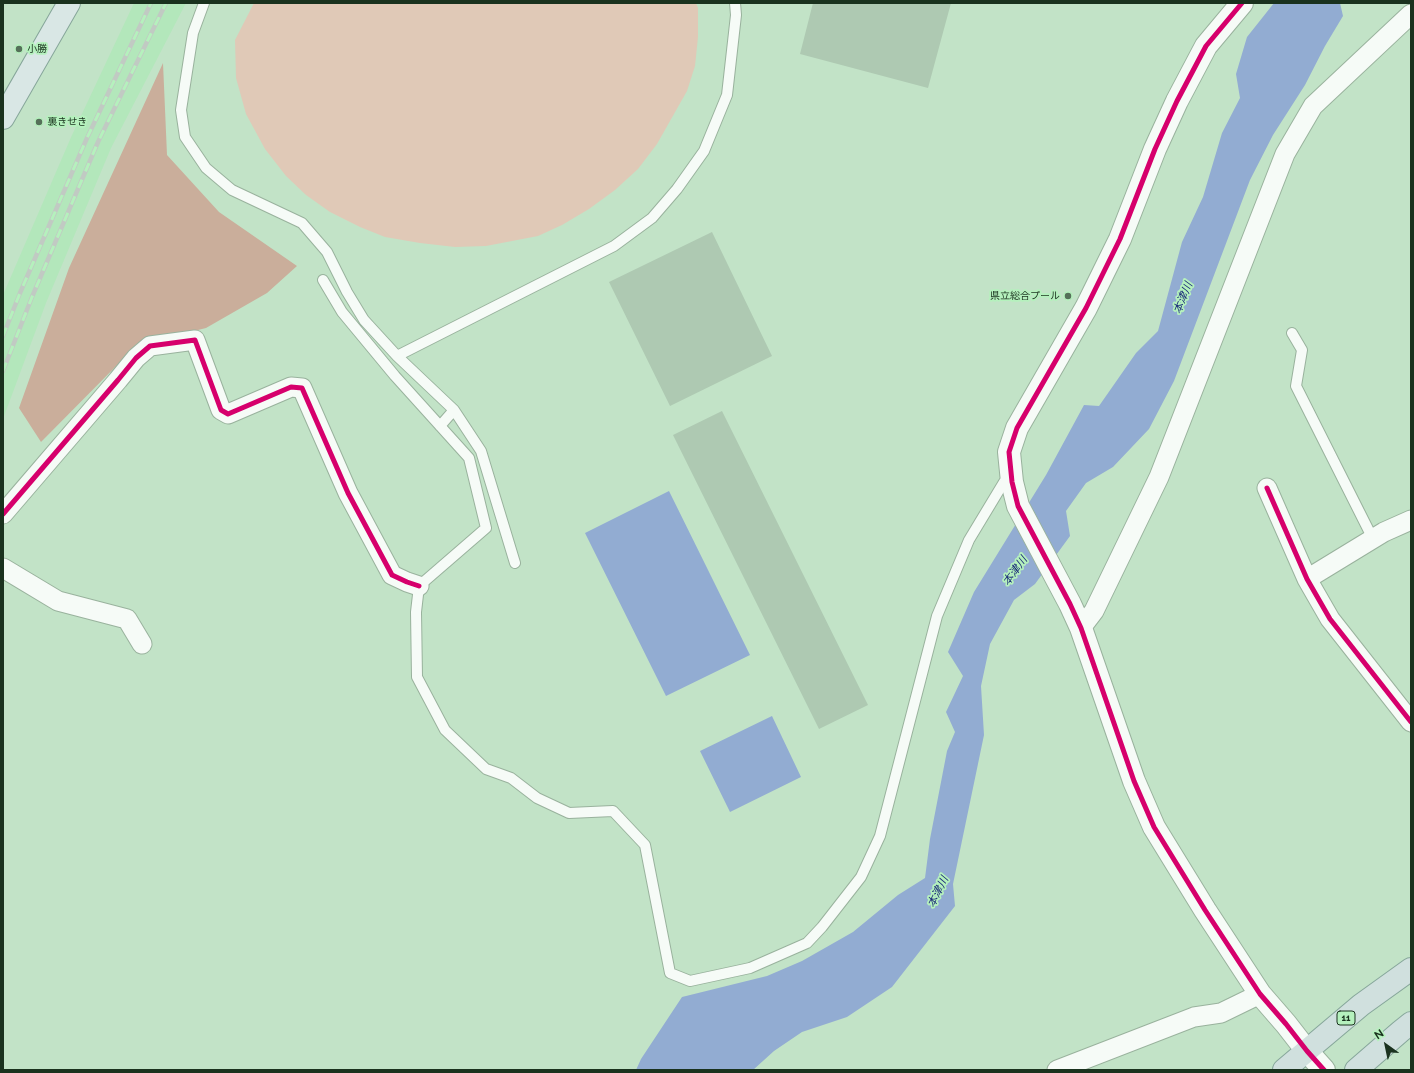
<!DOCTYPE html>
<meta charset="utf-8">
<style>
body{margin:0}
#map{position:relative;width:1414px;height:1073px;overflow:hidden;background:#c2e3c7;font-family:Raleway,sans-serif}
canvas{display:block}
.frame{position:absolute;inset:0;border:4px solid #1a321e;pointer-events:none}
.north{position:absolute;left:1366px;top:1025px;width:40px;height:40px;-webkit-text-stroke:3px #b5f1bd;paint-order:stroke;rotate:327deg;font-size:11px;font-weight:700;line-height:16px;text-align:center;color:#1a321e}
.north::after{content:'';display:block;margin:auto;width:14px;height:18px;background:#1a321e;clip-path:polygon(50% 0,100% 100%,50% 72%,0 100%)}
</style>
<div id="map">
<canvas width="1414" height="1073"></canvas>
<div class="frame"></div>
<div class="north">N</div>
</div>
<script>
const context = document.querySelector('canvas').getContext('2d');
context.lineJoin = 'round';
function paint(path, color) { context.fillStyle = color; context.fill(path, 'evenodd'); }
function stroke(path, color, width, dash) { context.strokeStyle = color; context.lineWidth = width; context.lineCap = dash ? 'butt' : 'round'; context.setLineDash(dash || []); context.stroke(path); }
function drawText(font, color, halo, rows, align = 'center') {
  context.font = font + ' Raleway,"Noto Sans JP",sans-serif'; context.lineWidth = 3.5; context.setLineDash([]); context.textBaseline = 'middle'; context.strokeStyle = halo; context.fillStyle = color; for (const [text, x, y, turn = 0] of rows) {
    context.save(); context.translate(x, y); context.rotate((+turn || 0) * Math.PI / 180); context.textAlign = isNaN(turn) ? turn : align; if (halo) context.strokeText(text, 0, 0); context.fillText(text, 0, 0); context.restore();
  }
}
paint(new Path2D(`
 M134,3H186L111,148L46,303L3,419V295L72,135Z`), '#b3e7bb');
paint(new Path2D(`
 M254,3H696L698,8V37L695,66L687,91L657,144L638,169L615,190L589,209L562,225L538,236L486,246L455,247L420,243L385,237L360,227L330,212L306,195L286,176L265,149L246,114L236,78L235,40Z`), '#e0c9b7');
paint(new Path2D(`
 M163,63L167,155L219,212L297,266L267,293L206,328L137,345L41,442L19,408L69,268Z`), '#caae9b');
paint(new Path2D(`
 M1274,3H1340L1343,16L1325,46L1305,85L1273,135L1250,180L1174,381L1149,429L1113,467L1086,483L1066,511L1070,536L1035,584L1014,600L990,644L981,686L984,735L953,884L955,906L892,987L847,1017L802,1032L774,1051L753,1070H636L641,1059L682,997L767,976L802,961L853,932L898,895L925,878L930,839L947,751L955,732L946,712L963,676L948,652L974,592L1046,475L1084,405L1099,406L1136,353L1158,331L1182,242L1203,197L1222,133L1240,98L1236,74L1247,37Z
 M669,491L750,655L666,696L585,533Z
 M772,716L801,777L730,812L700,751Z`), '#92acd2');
paint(new Path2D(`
 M813,3H951L928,88L800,54Z
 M712,232L772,356L670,406L609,282Z
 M722,411L868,705L819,729L673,435Z`), '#aec9b2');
const service = new Path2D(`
 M204,3L193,33L181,110L185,137L206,168L232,190L302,223L327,252L347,292L364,320L397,356L454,410L481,451L515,563
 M323,280L342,312L395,376L469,458L486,528L419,586L416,612L417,677L445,730L486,769L511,778L537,798L569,813L613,811L645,845L670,973L690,981L750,968L807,943L822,927L861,877L880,836L937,616L969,540L1004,482
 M1292,333L1302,350L1296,386L1373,539
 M397,356L614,246L652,218L677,189L704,151L727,95L736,15L735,3
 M440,426L454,410`);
const minor = new Path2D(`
 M1267,488L1307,579L1330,619L1411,722
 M3,514L118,380L136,358L150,346L195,340L221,410L228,414L291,387L302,388L348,493L392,575L407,582L419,586
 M3,568L58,601L127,619L142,644
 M1307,579L1384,532L1411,520
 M1081,628L1094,611L1159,477L1285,154L1313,106L1411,14
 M1057,1070L1194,1017L1221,1013L1260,994`);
const tertiary = new Path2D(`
 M1242,3L1206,46L1177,101L1155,149L1120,239L1086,308L1017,428L1009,452L1012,482L1018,506L1070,604L1081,628L1134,781L1154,827L1205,910L1260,994L1286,1024L1307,1051L1324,1070`);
const primary = new Path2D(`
 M3,118L69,3`);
const trunk = new Path2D(`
 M1284,1070L1361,1005L1411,969
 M1356,1070L1401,1031L1411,1023`);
stroke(service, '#99b29d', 12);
stroke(minor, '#99b29d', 21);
stroke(tertiary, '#99b29d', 24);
stroke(primary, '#86a69a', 24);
stroke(trunk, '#86a69a', 24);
stroke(service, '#f6fbf7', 10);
stroke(minor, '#f6fbf7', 19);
stroke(tertiary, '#f6fbf7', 22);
stroke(primary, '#d9e7e5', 22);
stroke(trunk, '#d0e0de', 22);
const rail = new Path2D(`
 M3,336L20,293L87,138L151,3
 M3,371L32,297L98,142L166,3`);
stroke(rail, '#c1cac3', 4.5);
stroke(rail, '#b5f1bd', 3, [9]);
stroke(new Path2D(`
 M1242,3L1206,46L1177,101L1155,149L1120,239L1086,308L1017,428L1009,452L1012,482L1018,506L1070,604L1081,628L1134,781L1154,827L1205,910L1260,994L1286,1024L1307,1051L1324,1070
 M1267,488L1307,579L1330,619L1411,722
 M3,514L118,380L136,358L150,346L195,340L221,410L228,414L291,387L302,388L348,493L392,575L407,582L419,586`), '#d6006c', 5);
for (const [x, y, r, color] of [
 [19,49,4,"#557059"],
 [39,122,4,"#557059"],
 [1068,296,4,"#557059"]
]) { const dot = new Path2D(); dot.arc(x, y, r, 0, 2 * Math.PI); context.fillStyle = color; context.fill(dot); stroke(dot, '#b5f1bd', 1.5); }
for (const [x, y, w] of [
 [1346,1018,18]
]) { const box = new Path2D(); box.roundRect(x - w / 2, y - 7, w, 14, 3); context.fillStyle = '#b5f1bd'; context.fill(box); stroke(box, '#1a321e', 1); }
drawText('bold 9px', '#1a321e', null, [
 ["11",1346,1018]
]);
drawText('10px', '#1a321e', '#b5f1bd', [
 ["小勝",27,49],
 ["裏きせき",47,122],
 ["県立総合プール",1060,296,"right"]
], 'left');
drawText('italic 11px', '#1d2e7a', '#b5f1bd', [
 ["本津川",1183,298,-68],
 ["本津川",1015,571,-54],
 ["本津川",938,892,-64]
]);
</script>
